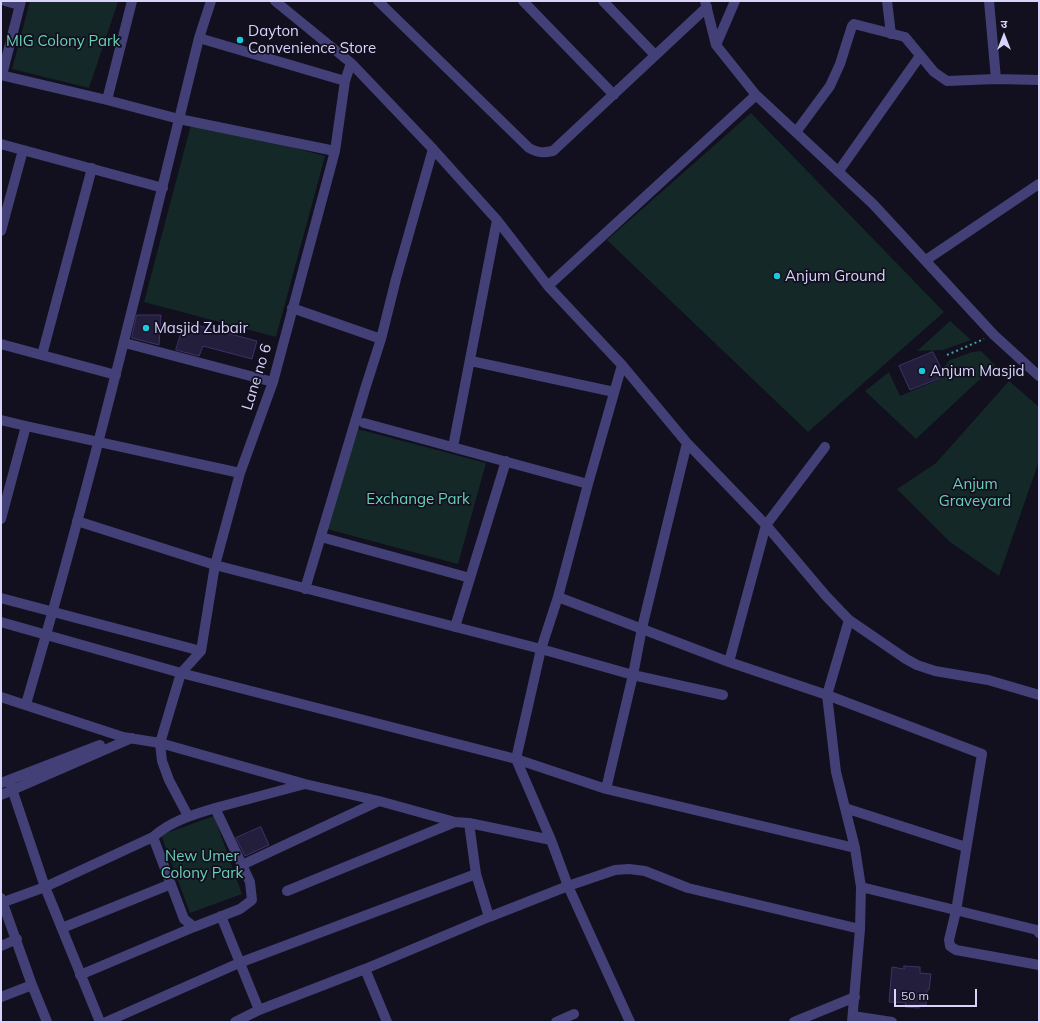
<!DOCTYPE html>
<meta charset="utf-8">
<style>
body{margin:0}
#map{position:relative;width:1040px;height:1023px;overflow:hidden;background:#120f1f;font-family:Mulish,"Noto Sans Devanagari",sans-serif}
canvas{display:block}
.frame{position:absolute;inset:0;border:2px solid #d7d3f9;pointer-events:none}
.north{position:absolute;left:984px;top:16px;width:40px;height:40px;-webkit-text-stroke:3px #120f1f;paint-order:stroke;rotate:0deg;font-size:11px;font-weight:700;line-height:16px;text-align:center;color:#d7d3f9}
.north::after{content:'';display:block;margin:auto;width:14px;height:18px;background:#d7d3f9;clip-path:polygon(50% 0,100% 100%,50% 72%,0 100%)}
.scale{position:absolute;left:894px;top:989px;width:83px;height:18px;box-sizing:border-box;border:2px solid #d7d3f9;border-top:0;padding-left:5px;font-size:12px;line-height:14px;white-space:nowrap;color:#d7d3f9;-webkit-text-stroke:3px #120f1f;paint-order:stroke}
</style>
<div id="map">
<canvas width="1040" height="1023"></canvas>
<div class="frame"></div>
<div class="north">उ</div>
<div class="scale">50 m</div>
</div>
<script>
const context = document.querySelector('canvas').getContext('2d');
context.lineJoin = 'round';
function paint(path, color) { context.fillStyle = color; context.fill(path, 'evenodd'); }
function stroke(path, color, width, dash) { context.strokeStyle = color; context.lineWidth = width; context.lineCap = dash ? 'butt' : 'round'; context.setLineDash(dash || []); context.stroke(path); }
function drawText(font, color, halo, rows, align = 'center') {
  context.font = font + ' Mulish,sans-serif'; context.lineWidth = 3.5; context.setLineDash([]); context.textBaseline = 'middle'; context.strokeStyle = halo; context.fillStyle = color; for (const [text, x, y, turn = 0] of rows) {
    context.save(); context.translate(x, y); context.rotate((+turn || 0) * Math.PI / 180); context.textAlign = isNaN(turn) ? turn : align; if (halo) context.strokeText(text, 0, 0); context.fillText(text, 0, 0); context.restore();
  }
}
paint(new Path2D(`
 M30,1L118,2L89,88L12,69Z
 M751,113L944,312L808,432L607,240Z
 M192,121L325,156L276,337L144,302Z
 M950,321L971,340L943,350L917,351Z
 M981,351L995,365L916,439L865,391L889,372L900,396L947,376L943,368L950,360L972,352Z
 M1009,381L1039,407V461L999,576L950,542L897,489L936,463Z
 M354,428L486,463L458,564L327,529Z
 M214,816L242,894L190,913L161,835Z`), '#132827');
const building = new Path2D(`
 M137,315H161L159,345L132,338Z
 M185,322L257,341L252,359L203,346L199,356L176,350Z
 M933,352L945,376L910,390L899,366Z
 M261,827L269,845L245,856L236,838Z
 M904,966L920,967V973L931,974L929,990H927L926,1005H919V1008L905,1007L906,1003L889,1002L892,967L904,969Z`);
paint(building, '#241e3d');
stroke(building, '#3d3366', 1);
stroke(new Path2D(`
 M947,355L984,339`), '#3da39c', 2, [2, 3]);
stroke(new Path2D(`
 M5,1L19,5
 M275,1L351,63L433,149L497,220L548,286L622,365L687,443L766,525L826,596L849,620L827,695L836,772L855,848L861,887L860,929L852,1022
 M378,1L529,148C538,153 543,153 553,151L707,7
 M523,1L614,95
 M603,1L655,55
 M705,1L716,45L756,95L873,204L994,335L1039,376
 M887,1L891,34
 M989,1L996,79
 M199,38L345,81
 M716,45L735,1
 M1,75L107,100L179,119L335,151
 M2,75L21,1
 M107,100L132,1
 M796,132L830,86L840,64L852,26L854,24L905,37L934,72L947,81L996,79L1039,80
 M1,144L163,188
 M838,172L920,56
 M1,231L23,150
 M926,260L1039,184
 M548,286L756,95
 M292,308L381,339
 M125,343L273,382
 M1,344L116,375
 M42,355L92,168
 M471,361L614,392
 M622,365L588,484L558,597L541,649L516,759L551,840L568,886L630,1022
 M1,420L26,426L240,473
 M364,423L588,484
 M453,447L497,220
 M1,519L26,426
 M77,521L215,565L541,649L633,675L723,695
 M321,537L470,578
 M305,589L365,389L381,339L396,279L433,149
 M558,597L729,662L827,695L982,754L956,911L949,940L950,946L956,950L1039,965
 M1,598L201,651
 M849,620L906,659L917,665L935,671L988,680L1039,695
 M1,622L181,673L516,759L606,789L855,848
 M455,627L506,461
 M729,662L766,525L825,447
 M1,697L123,737L160,743L305,784L379,801L455,822L469,823L551,840
 M26,704C91,484 144,261 199,38L211,1
 M9,780L45,887L100,1022
 M1,783L100,745
 M606,789L633,675L642,628L687,443
 M1,795L132,738
 M215,808L250,882L252,900L240,909L194,927L184,919L153,837C171,821 192,815 215,808Z
 M215,808L305,784
 M845,808L966,847
 M188,816L169,780L162,761L160,743L181,673L201,651L215,565L240,473L273,382L335,151L345,81L351,63
 M469,823L476,874L489,917
 M242,865L379,801
 M861,887L1037,930L1039,933
 M287,891L455,822
 M1,898L32,985L47,1022
 M1,903L45,887L153,837
 M221,916L259,1010
 M62,928L171,884
 M1,946L17,939
 M365,969L387,1022
 M80,975L194,927
 M1,997L32,985
 M853,1016L892,1022
 M106,1022L239,963L476,874
 M235,1022L259,1010L365,969L489,917L568,886L615,870L629,869L645,871L688,888L860,929
 M556,1022L574,1014
 M794,1022L855,997`), '#424077', 10);
for (const [x, y, r, color] of [
 [240,40,4,"#1dc8da"],
 [777,276,4,"#1dc8da"],
 [146,328,4,"#1dc8da"],
 [922,371,4,"#1dc8da"]
]) { const dot = new Path2D(); dot.arc(x, y, r, 0, 2 * Math.PI); context.fillStyle = color; context.fill(dot); stroke(dot, '#120f1f', 1.5); }
drawText('15px', '#d7d3f9', '#120f1f', [
 ["Dayton",248,31],
 ["Convenience Store",248,48],
 ["Anjum Ground",785,276],
 ["Masjid Zubair",154,328],
 ["Anjum Masjid",930,371]
], 'left');
drawText('15px', '#69cfb5', '#120f1f', [
 ["MIG Colony Park",63,41],
 ["Anjum",975,484],
 ["Graveyard",975,501],
 ["Exchange Park",418,499],
 ["New Umer",202,856],
 ["Colony Park",202,873]
]);
drawText('15px', '#d7d3f9', '#120f1f', [
 ["Lane no 6",257,377,-73]
]);
</script>
